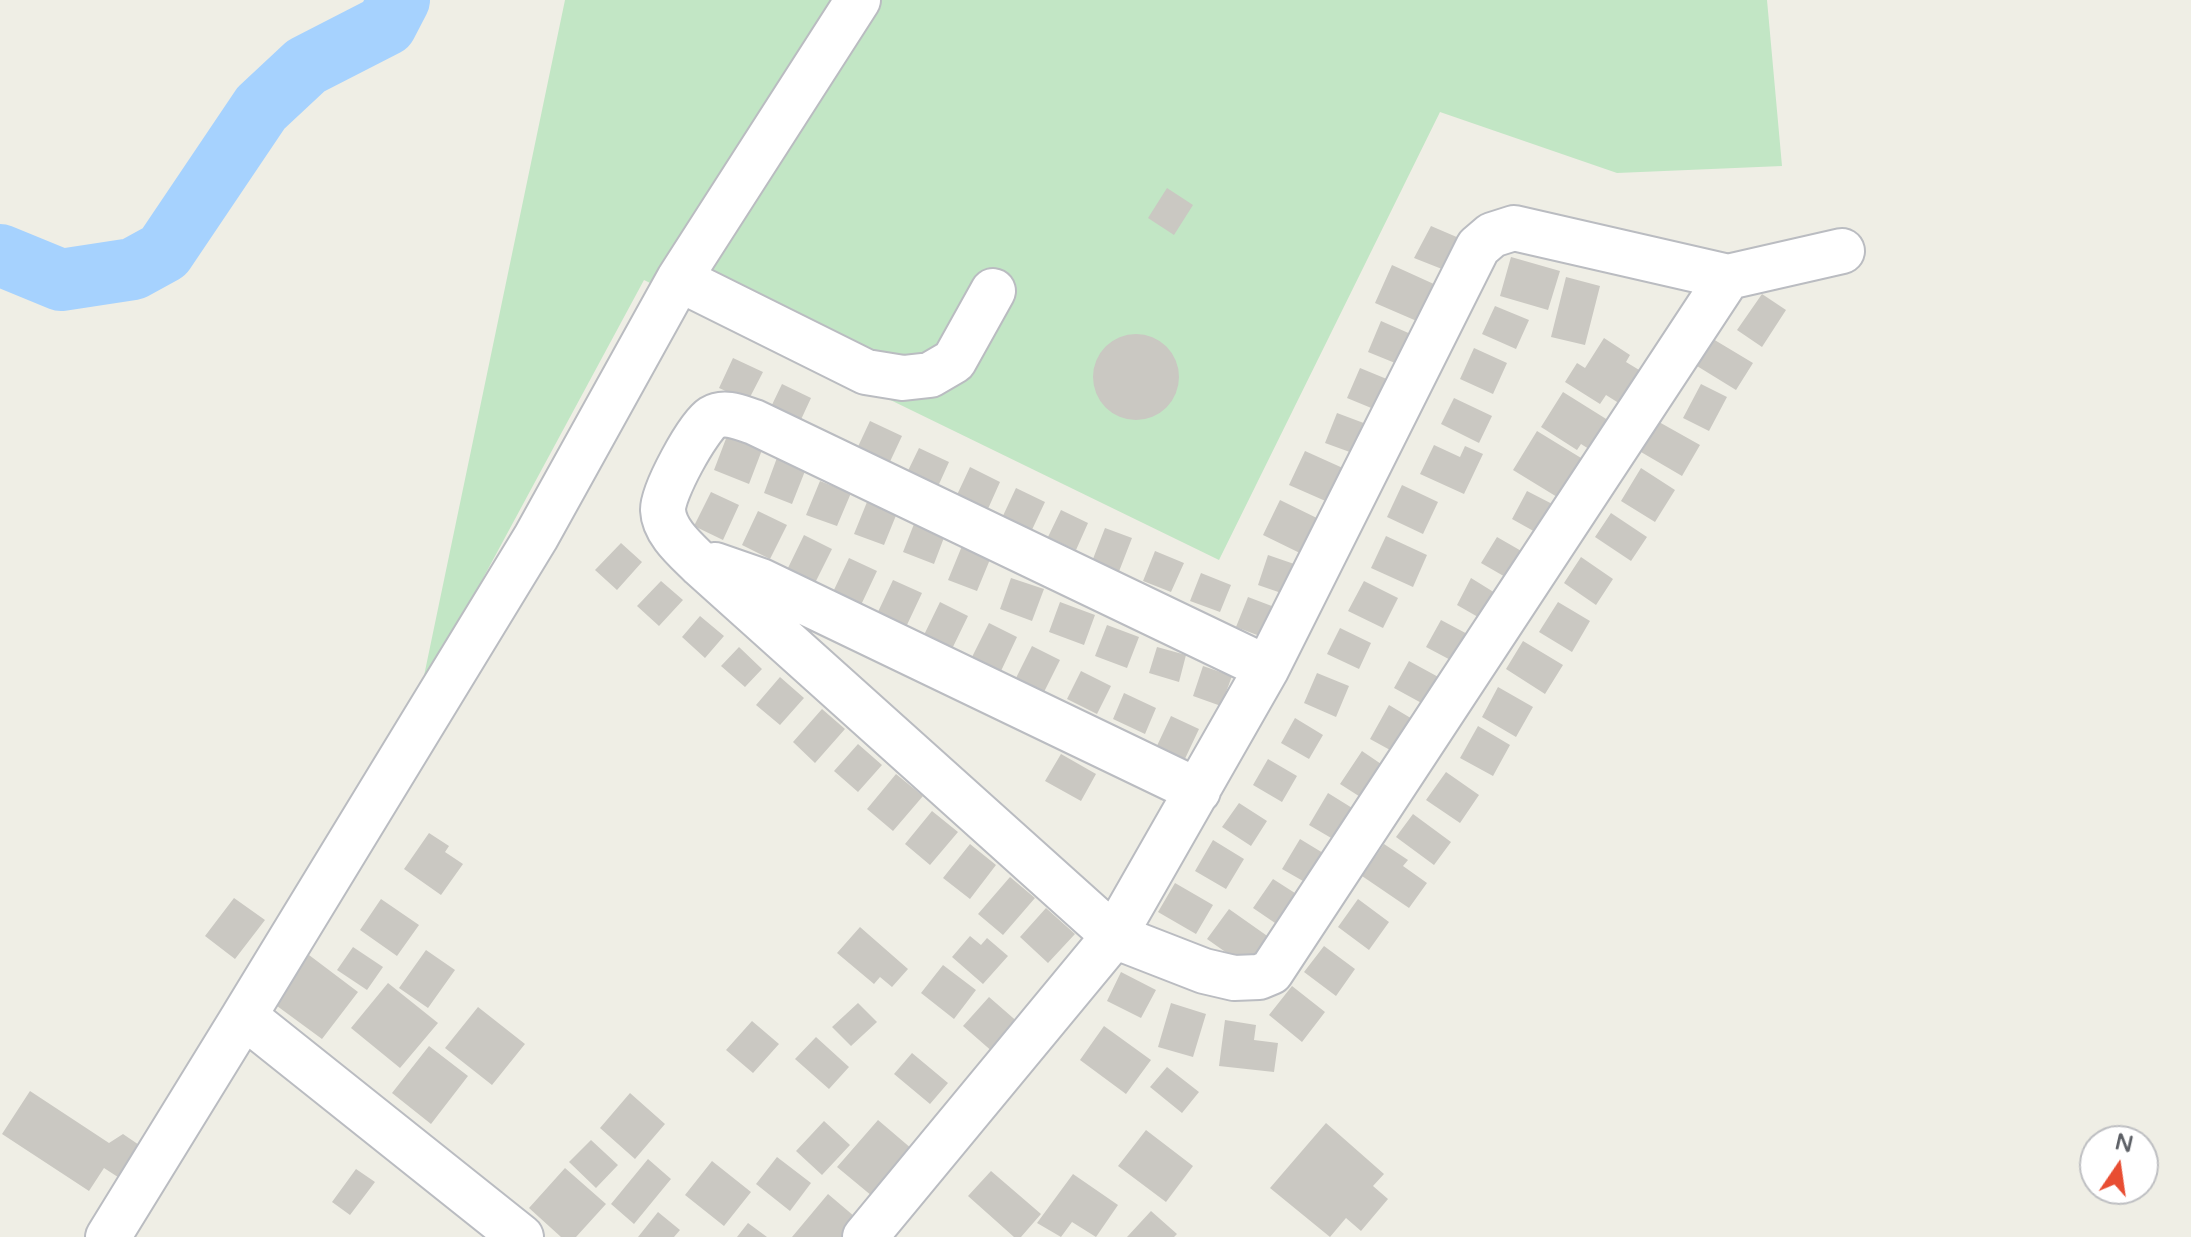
<!DOCTYPE html>
<style>
body{margin:0}
#map{position:relative;width:2191px;height:1237px;overflow:hidden;background:#efeee5;font-family:"Varela Round",sans-serif}
canvas{display:block}
.north{position:absolute;left:2079px;top:1125px;width:80px;height:80px;box-sizing:border-box;background:#fff;border:2px solid #bebfc2;border-radius:50%;rotate:13deg;font-size:22px;font-weight:700;line-height:32px;text-align:center;color:#5d6066}
.north::after{content:'';display:block;margin:auto;width:28px;height:36px;background:#e84d32;clip-path:polygon(50% 0,100% 100%,50% 72%,0 100%)}
</style>
<div id="map">
<canvas width="2191" height="1237"></canvas>
<div class="north">N</div>
</div>
<script>
const context = document.querySelector('canvas').getContext('2d');
context.lineJoin = 'round';
function paint(path, color) { context.fillStyle = color; context.fill(path, 'evenodd'); }
function stroke(path, color, width, dash) { context.strokeStyle = color; context.lineWidth = width; context.lineCap = dash ? 'butt' : 'round'; context.setLineDash(dash || []); context.stroke(path); }
paint(new Path2D(`
 M565,0H1767L1782,166L1617,173L1440,112L1219,560L644,280L420,695Z`), '#c2e6c5');
stroke(new Path2D(`
 M0,255L61,280L133,269L164,252L261,108L306,66L386,25L399,0`), '#a6d2fe', 62);
paint(new Path2D(`
 M1167,188L1193,205L1174,235L1148,218Z
 M1431,226L1459,238L1447,271L1414,258Z
 M1511,257L1560,271L1548,310L1500,296Z
 M1392,265L1436,285L1419,322L1375,303Z
 M1566,277L1600,286L1585,345L1551,337Z
 M1762,294L1786,310L1762,347L1737,330Z
 M1495,306L1529,320L1516,349L1482,334Z
 M1381,321L1413,335L1400,365L1368,352Z
 M1093 377a43 43 0 1 1 86 0a43 43 0 1 1-86 0Z
 M1604,338L1630,355L1626,362L1654,379L1633,412L1606,395L1600,404L1565,382L1577,363L1585,368Z
 M1713,339L1753,363L1736,390L1697,366Z
 M1474,348L1507,363L1493,394L1460,379Z
 M733,358L763,372L748,401L719,388Z
 M1360,368L1394,382L1381,412L1347,398Z
 M782,384L811,398L798,426L769,411Z
 M1701,384L1727,397L1709,431L1683,418Z
 M1563,392L1619,427L1600,456L1581,444L1577,450L1541,427Z
 M1454,398L1492,416L1479,443L1441,424Z
 M1337,413L1369,425L1358,455L1325,443Z
 M870,421L902,436L887,468L855,453Z
 M1659,422L1700,445L1682,476L1641,452Z
 M1537,431L1586,461L1562,500L1513,470Z
 M727,436L762,450L749,484L714,470Z
 M1434,445L1460,457L1465,446L1483,454L1464,494L1420,474Z
 M919,448L949,462L935,493L904,479Z
 M1305,451L1345,469L1330,503L1289,485Z
 M778,455L807,466L792,504L764,493Z
 M970,467L1000,482L987,511L956,497Z
 M1641,468L1675,490L1655,522L1621,501Z
 M820,481L851,493L837,526L806,515Z
 M1402,485L1438,502L1423,534L1387,517Z
 M1016,488L1045,502L1030,534L1001,520Z
 M1527,491L1562,509L1546,538L1512,519Z
 M711,492L739,505L723,540L694,526Z
 M1280,500L1325,522L1308,557L1263,535Z
 M867,502L897,513L884,545L854,534Z
 M1061,510L1088,523L1076,550L1048,537Z
 M758,511L787,525L770,559L742,545Z
 M1611,513L1647,537L1631,561L1595,537Z
 M914,524L945,535L934,564L903,552Z
 M1105,528L1132,538L1118,574L1091,564Z
 M804,535L832,549L815,583L787,570Z
 M1386,536L1427,555L1413,587L1371,568Z
 M1497,537L1530,556L1514,582L1481,563Z
 M621,543L642,562L617,590L595,570Z
 M962,546L991,557L977,591L948,580Z
 M1155,551L1184,563L1171,592L1143,581Z
 M1268,555L1300,566L1290,596L1258,585Z
 M1581,557L1613,579L1596,605L1564,583Z
 M849,558L877,571L861,605L833,592Z
 M1201,573L1231,585L1220,612L1190,601Z
 M1011,578L1044,589L1032,621L1000,609Z
 M1471,578L1500,596L1485,621L1457,605Z
 M893,580L922,593L906,627L877,614Z
 M661,581L683,600L659,626L637,606Z
 M1364,581L1398,598L1383,628L1348,611Z
 M1248,597L1277,608L1265,638L1236,627Z
 M940,602L968,616L951,651L923,637Z
 M1060,602L1095,615L1084,645L1049,632Z
 M1558,602L1590,621L1572,652L1539,632Z
 M700,616L724,636L705,658L682,637Z
 M1441,620L1473,637L1458,664L1426,647Z
 M989,623L1017,637L1001,671L972,657Z
 M1107,625L1139,637L1127,668L1095,656Z
 M1340,628L1371,643L1359,669L1327,654Z
 M1523,641L1563,665L1545,694L1506,669Z
 M1032,646L1060,660L1043,694L1015,680Z
 M739,647L762,669L745,687L721,666Z
 M1157,647L1186,655L1179,682L1149,673Z
 M1409,661L1442,679L1427,706L1394,688Z
 M1203,666L1232,676L1221,706L1193,696Z
 M1081,671L1111,686L1097,714L1067,699Z
 M1317,673L1349,686L1336,717L1304,703Z
 M780,677L804,698L780,725L756,705Z
 M1498,687L1533,707L1516,737L1482,717Z
 M1124,693L1156,708L1145,734L1113,719Z
 M1389,705L1419,723L1401,756L1370,739Z
 M822,709L845,729L815,763L793,742Z
 M1171,716L1199,729L1183,763L1155,750Z
 M1295,718L1323,735L1309,759L1281,743Z
 M1478,726L1510,745L1493,776L1460,758Z
 M858,744L882,765L858,792L834,771Z
 M1362,751L1387,768L1365,800L1340,784Z
 M1061,754L1096,774L1081,801L1045,781Z
 M1268,759L1297,776L1282,802L1253,785Z
 M1446,772L1479,795L1460,823L1426,800Z
 M896,774L923,796L893,831L867,809Z
 M1328,793L1357,811L1338,842L1309,825Z
 M1239,803L1267,821L1251,846L1222,827Z
 M932,811L958,832L930,865L905,844Z
 M1413,814L1451,842L1434,865L1396,837Z
 M429,833L449,846L445,852L463,864L441,895L404,869Z
 M1300,839L1328,856L1310,885L1282,869Z
 M1213,840L1244,859L1226,889L1195,871Z
 M970,844L996,865L970,899L943,878Z
 M1384,844L1408,860L1403,866L1427,883L1409,908L1362,876Z
 M1010,877L1035,898L1003,935L978,914Z
 M1273,879L1298,895L1278,925L1253,908Z
 M1175,883L1213,905L1196,934L1158,912Z
 M234,898L265,920L235,959L205,936Z
 M381,899L419,925L397,956L360,930Z
 M1358,899L1389,922L1369,950L1338,927Z
 M1046,908L1075,934L1048,963L1020,937Z
 M1229,909L1273,940L1251,970L1207,939Z
 M860,927L908,969L892,987L880,977L874,984L837,953Z
 M970,936L981,945L987,938L1008,956L983,984L952,957Z
 M1324,946L1355,969L1336,996L1304,972Z
 M353,947L383,967L367,990L337,970Z
 M426,950L455,970L428,1008L399,988Z
 M309,955L358,992L322,1039L273,1003Z
 M943,965L976,990L954,1019L921,993Z
 M1121,972L1156,990L1141,1018L1107,1001Z
 M388,983L438,1023L400,1068L351,1028Z
 M1292,986L1325,1012L1302,1042L1269,1015Z
 M989,997L1020,1024L994,1053L963,1026Z
 M858,1003L877,1022L851,1046L832,1027Z
 M1171,1003L1206,1014L1193,1057L1158,1047Z
 M478,1007L525,1044L492,1085L445,1048Z
 M1225,1020L1256,1025L1254,1040L1278,1043L1274,1072L1219,1066Z
 M752,1021L779,1044L753,1073L726,1050Z
 M1104,1026L1151,1060L1126,1094L1080,1060Z
 M816,1037L849,1067L829,1089L795,1059Z
 M429,1046L468,1076L431,1124L392,1093Z
 M912,1053L948,1083L930,1104L894,1074Z
 M1167,1067L1199,1092L1182,1113L1150,1087Z
 M30,1091L109,1143L123,1134L145,1149L124,1181L104,1168L89,1191L2,1134Z
 M630,1093L665,1124L635,1159L600,1128Z
 M878,1120L912,1149L872,1196L837,1167Z
 M824,1121L850,1145L822,1175L796,1151Z
 M1326,1123L1384,1174L1373,1186L1388,1199L1361,1231L1346,1218L1330,1237L1270,1188Z
 M1146,1130L1193,1166L1166,1202L1118,1166Z
 M591,1140L618,1165L596,1188L569,1162Z
 M777,1157L811,1183L790,1211L756,1184Z
 M648,1159L671,1179L634,1224L611,1204Z
 M712,1161L751,1192L724,1226L685,1195Z
 M565,1168L606,1204L576,1237H561L529,1208Z
 M356,1169L375,1182L350,1215L332,1202Z
 M991,1171L1041,1214L1021,1237H1014L968,1196Z
 M1073,1174L1118,1205L1096,1237L1072,1222L1061,1237L1037,1223Z
 M828,1194L861,1222L849,1237H792Z
 M1151,1211L1177,1234L1174,1237H1127Z
 M658,1212L680,1230L674,1237H638Z
 M748,1223L767,1237H737Z`), '#cac8c2');
const minor = new Path2D(`
 M679,279L866,372L903,378L930,375L954,361L993,291
 M715,565L761,581L1198,791
 M1267,668L754,422C741,418 725,410 712,418C698,427 662,493 663,510C664,532 686,550 701,565L1114,936L1204,971L1234,978L1259,977L1271,972L1728,277
 M244,1016L536,537L679,279L858,0
 M108,1237L244,1016L521,1237
 M865,1237L1114,936L1267,668L1478,247L1492,235L1514,228L1728,277L1842,251`);
stroke(minor, '#babcc1', 48);
stroke(minor, '#fff', 44);
</script>
